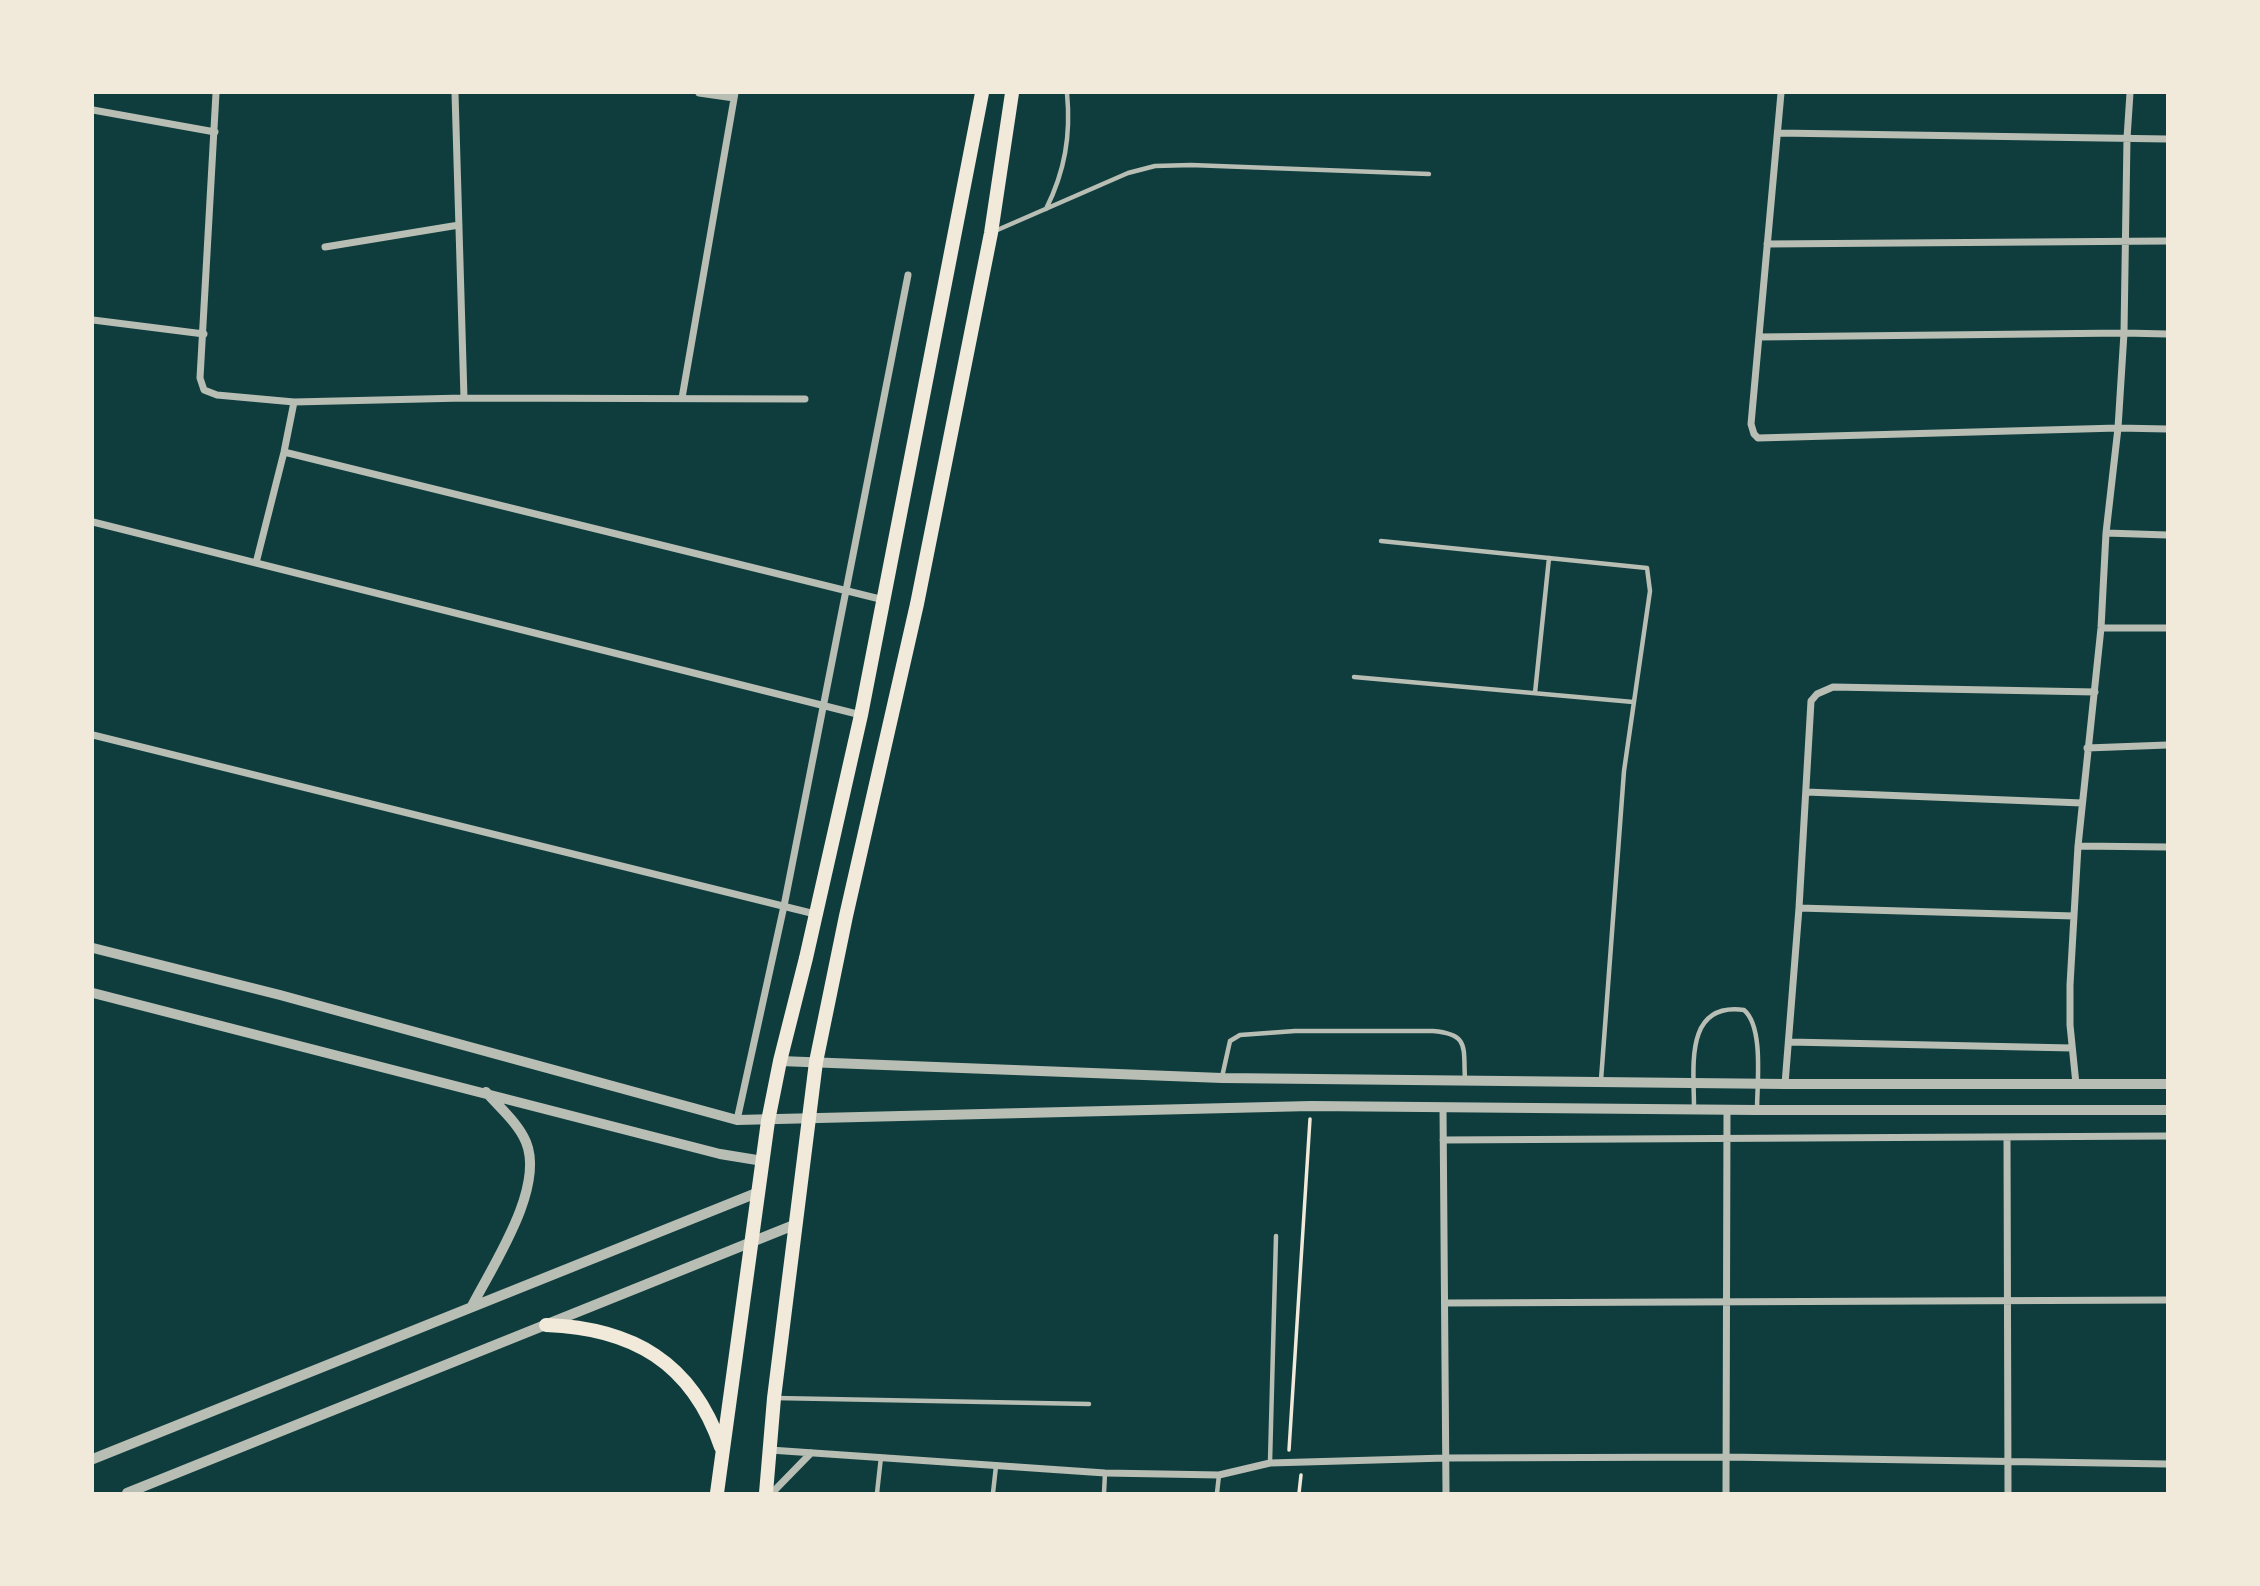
<!DOCTYPE html>
<style>
body{margin:0}
#map{position:relative;width:2260px;height:1586px;overflow:hidden;background:#0f3d3e;font-family:Overpass,sans-serif}
canvas{display:block}
.frame{position:absolute;inset:0;border:94px solid #f1e9da;pointer-events:none}
</style>
<div id="map">
<canvas width="2260" height="1586"></canvas>
<div class="frame"></div>
</div>
<script>
const context = document.querySelector('canvas').getContext('2d');
context.lineJoin = 'round';
function stroke(path, color, width, dash) { context.strokeStyle = color; context.lineWidth = width; context.lineCap = dash ? 'butt' : 'round'; context.setLineDash(dash || []); context.stroke(path); }
stroke(new Path2D(`
 M1289,1450L1310,1119
 M1299,1493L1301,1475`), '#f1e9da', 3.5);
stroke(new Path2D(`
 M1046,209C1065,171 1071,135 1067,93
 M995,231L1128,173L1155,166L1191,165L1429,174
 M1381,541L1647,568L1650,591L1624,771L1601,1080
 M1354,677L1633,702
 M1535,693L1549,558
 M1222,1077L1230,1041L1240,1035L1295,1031H1433C1470,1034 1463,1048 1465,1079
 M1694,1108C1694,1067 1684,1002 1744,1010C1764,1027 1757,1084 1757,1110
 M775,1398L1089,1404
 M1270,1462L1276,1236
 M877,1493L881,1457
 M993,1493L996,1466
 M1104,1493L1105,1473
 M1217,1493L1219,1475`), '#b8beb3', 4.5);
stroke(new Path2D(`
 M216,93L200,378L204,390L217,395L294,402L464,398L805,399
 M455,93L464,398
 M699,93L734,98
 M1781,93L1751,424L1754,434L1758,438L2118,428L2167,429
 M93,110L215,132
 M1778,133L2167,139
 M1767,244L2167,241
 M325,247L459,225
 M93,320L204,334
 M1759,337L2124,333L2167,334
 M682,398L735,93
 M284,452L884,600
 M93,522L861,715
 M2106,533L2167,535
 M256,563L284,452L294,402
 M2101,628H2167
 M93,735L815,914
 M2087,748L2167,745
 M1806,792L2082,803
 M2078,846L2167,847
 M1799,908L2074,916
 M1789,1042L2072,1048
 M1785,1084L1799,908L1811,701L1817,694L1833,687L2095,692
 M2076,1084L2070,1025V985L2078,846L2101,628L2106,533L2118,428L2124,333L2127,138L2130,93
 M1443,1107L1446,1493
 M737,1120L784,906L908,275
 M2007,1137L2008,1493
 M1443,1140L2167,1136
 M1445,1303L2167,1300
 M770,1450L1105,1473L1219,1475L1270,1463L1446,1458L1726,1457L2167,1464
 M772,1493L811,1453
 M1726,1493L1727,1110`), '#b8beb3', 7);
stroke(new Path2D(`
 M93,948L280,995L737,1120L1311,1106L1757,1110H2167
 M93,993L720,1154L763,1161
 M780,1061L1222,1078L1785,1084H2167
 M472,1306C493,1265 545,1188 526,1142C518,1123 500,1108 486,1092
 M93,1459L759,1192
 M127,1493L794,1225`), '#b8beb3', 10);
stroke(new Path2D(`
 M546,1325C632,1328 692,1362 721,1447
 M717,1493L768,1121L780,1061L806,958L861,715L982,93
 M766,1493L774,1398L816,1062L846,916L917,604L991,233L1012,93`), '#f1e9da', 14);
</script>
